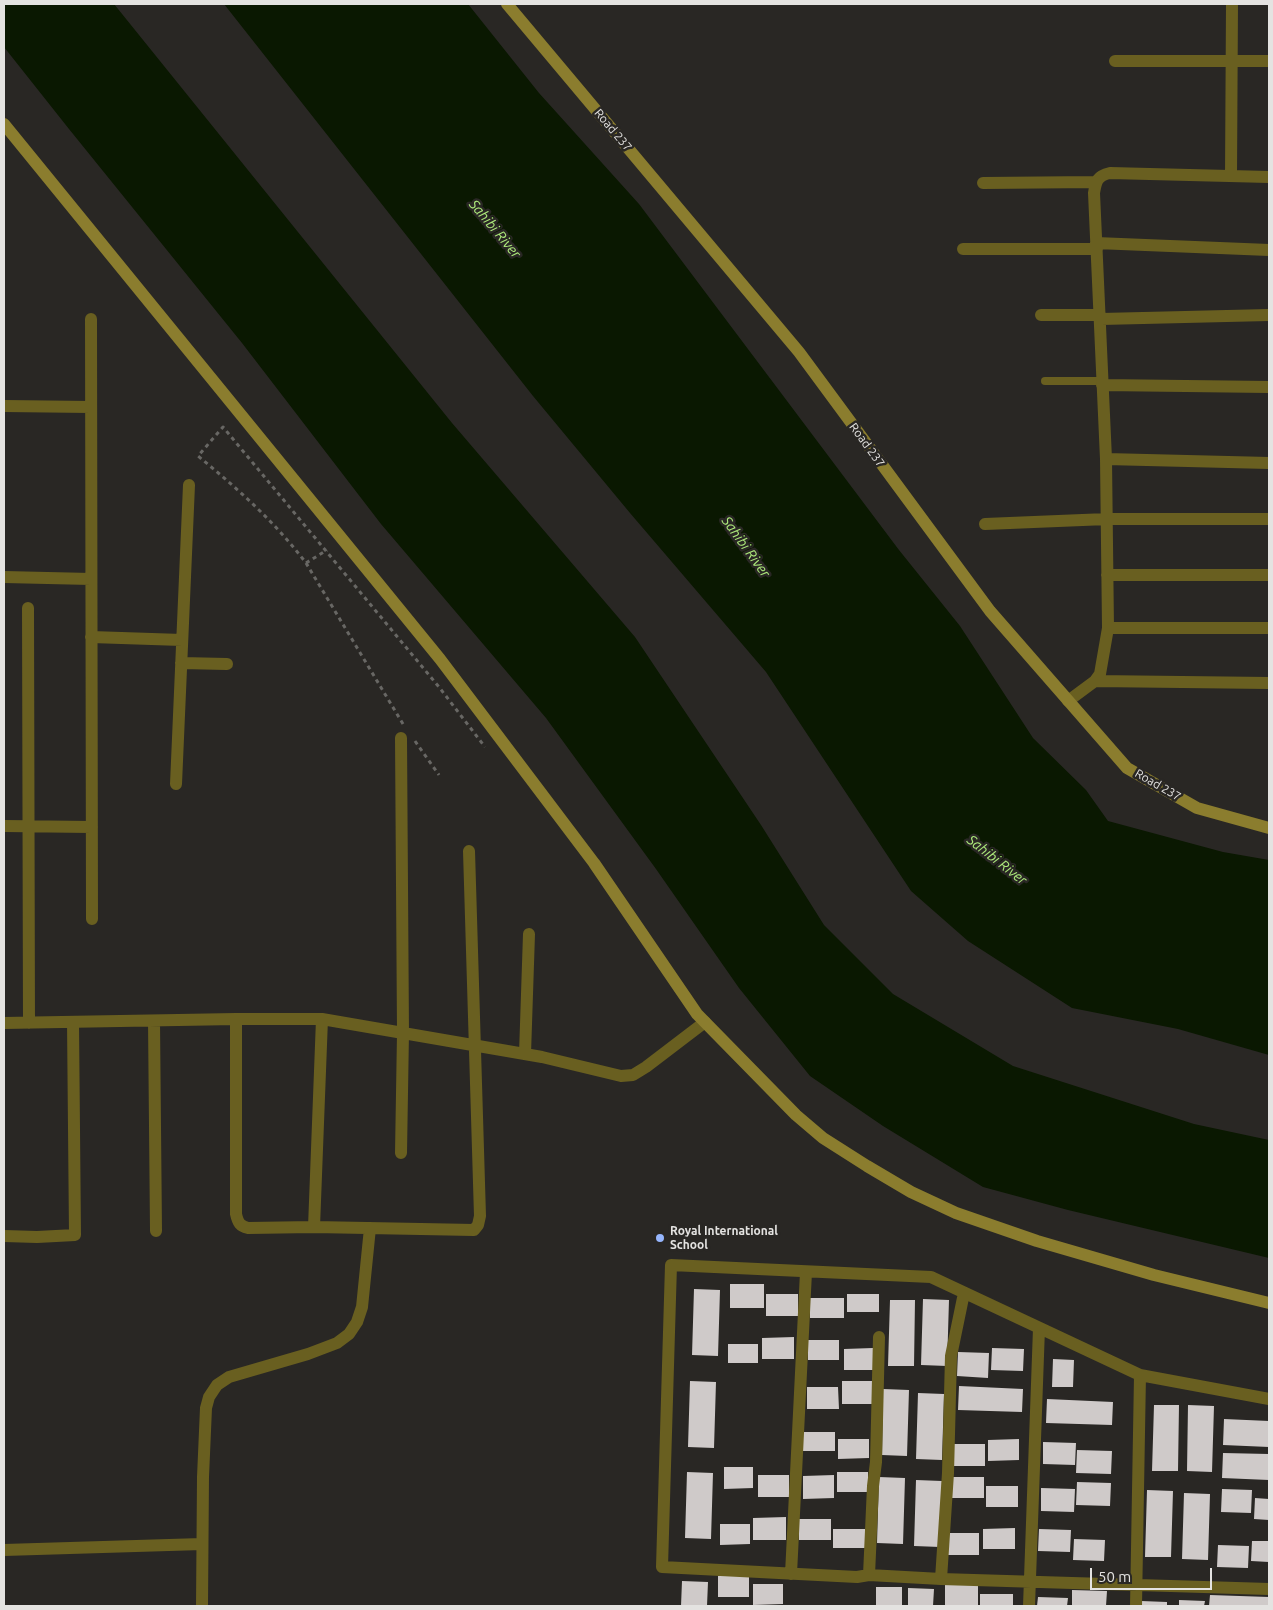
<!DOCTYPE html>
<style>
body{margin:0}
#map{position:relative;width:1273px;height:1610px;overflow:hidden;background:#292724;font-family:Ubuntu,sans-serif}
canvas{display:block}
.frame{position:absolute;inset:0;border:5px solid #e4e3e1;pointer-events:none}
.scale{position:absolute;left:1090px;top:1568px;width:122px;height:22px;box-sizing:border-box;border:2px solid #e4e3e1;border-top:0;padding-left:6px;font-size:15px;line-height:18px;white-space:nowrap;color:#e4e3e1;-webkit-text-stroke:4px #292724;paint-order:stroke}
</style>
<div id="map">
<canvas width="1273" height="1610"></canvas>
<div class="frame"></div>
<div class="scale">50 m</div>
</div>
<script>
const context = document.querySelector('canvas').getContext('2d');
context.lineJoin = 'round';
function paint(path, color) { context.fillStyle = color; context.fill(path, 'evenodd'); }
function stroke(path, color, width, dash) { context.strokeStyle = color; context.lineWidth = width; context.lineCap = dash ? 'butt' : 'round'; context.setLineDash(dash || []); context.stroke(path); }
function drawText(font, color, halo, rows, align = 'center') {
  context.font = font + ' Ubuntu,sans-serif'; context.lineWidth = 5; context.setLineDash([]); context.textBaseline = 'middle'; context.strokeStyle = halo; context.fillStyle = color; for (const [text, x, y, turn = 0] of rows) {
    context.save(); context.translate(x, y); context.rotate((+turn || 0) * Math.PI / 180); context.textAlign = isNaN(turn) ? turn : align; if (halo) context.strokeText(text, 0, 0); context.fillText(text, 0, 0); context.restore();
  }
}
paint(new Path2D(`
 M4,4H114L452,423L635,637L761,825L824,925L893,994L1013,1066L1194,1124L1269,1140V1258L1068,1210L983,1187L883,1126L810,1076L739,988L656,869L546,718L381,524L242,343L69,129L4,47Z
 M224,4H468L539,93L639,204L899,550L960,626L1033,738L1086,790L1108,821L1223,852L1269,860V1055L1178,1029L1072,1008L968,941L911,891L766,672L630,513L533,396Z`), '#0a1801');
paint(new Path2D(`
 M730,1284H764V1308H730Z
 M694,1289L720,1290L718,1356L692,1355Z
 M766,1294H798V1316H766Z
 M847,1294H879V1312H847Z
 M810,1298H844V1318H810Z
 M923,1299L949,1300L947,1366L921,1365Z
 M890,1300H915L914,1366H888Z
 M794,1337V1359H762V1338Z
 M808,1340H839V1360H808Z
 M728,1344H758V1363H728Z
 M873,1348V1370H844V1349Z
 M992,1348L1024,1349L1023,1371L991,1370Z
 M958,1352L989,1353L988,1378L957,1376Z
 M1053,1359L1074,1360L1073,1387H1052Z
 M690,1381L716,1382L714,1448L688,1447Z
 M842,1381H873V1404H842Z
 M959,1386L1023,1389L1022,1412L958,1410Z
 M807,1387H838L839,1409H807Z
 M883,1389L909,1390L907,1456L882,1455Z
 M918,1393L944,1394L942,1460L916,1459Z
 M1047,1399L1113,1402L1112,1425L1046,1423Z
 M1154,1405H1179L1178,1471H1152Z
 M1188,1405L1214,1406L1212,1472L1187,1471Z
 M1224,1419L1269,1421V1447L1223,1445Z
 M803,1432H835V1451H803Z
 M838,1439H869V1458L838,1459Z
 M1019,1439V1460L988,1461V1440Z
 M1043,1442L1076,1443L1075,1465L1043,1464Z
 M952,1444H985V1466H952Z
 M1077,1450L1112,1451L1111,1474L1076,1473Z
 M1223,1453L1269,1454V1480L1222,1478Z
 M724,1467H753V1488L724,1489Z
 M687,1472L713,1473L711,1539L685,1538Z
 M837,1472H868V1492H837Z
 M758,1475H789V1497H758Z
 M834,1475V1498L803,1499V1476Z
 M879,1477L905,1478L903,1544L877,1543Z
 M951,1477H984V1498H951Z
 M916,1480L942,1481L940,1547L914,1546Z
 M1077,1482L1111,1483L1110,1506L1076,1505Z
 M986,1486H1018V1507H986Z
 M1041,1488L1075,1489L1074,1512L1041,1511Z
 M1222,1489L1252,1490L1251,1513L1221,1512Z
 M1147,1490L1173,1491L1171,1557H1145Z
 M1184,1493L1210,1494L1208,1560L1182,1559Z
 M1255,1498L1269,1499V1520L1254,1519Z
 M786,1517V1540H753V1518Z
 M799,1519H831V1540H799Z
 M720,1524H750V1544L720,1545Z
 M1015,1528V1549H983V1529Z
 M833,1529H865V1548H833Z
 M1039,1529L1071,1530L1070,1552L1038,1551Z
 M947,1533H979V1555H948Z
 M1074,1539L1105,1540L1104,1561L1073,1560Z
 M1252,1541H1269V1562L1251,1561Z
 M1218,1545L1249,1546L1248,1568L1217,1567Z
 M718,1576H749V1597H718Z
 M682,1581L708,1582L707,1606H681Z
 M978,1583V1605L945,1606V1584Z
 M753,1584H783V1604L753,1605Z
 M876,1587H902V1606H876Z
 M908,1588L934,1589L933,1606H908Z
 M1072,1590L1107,1591L1106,1606H1072Z
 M980,1594H1013V1606H980Z
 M1210,1595L1269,1597V1606H1209Z
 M1038,1597L1068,1598L1067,1606H1037Z
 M1179,1600L1205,1601L1204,1606H1179Z
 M1141,1601L1167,1602V1606H1141Z`), '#cfcac9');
stroke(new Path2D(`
 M306,563L327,550
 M403,724L306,563C275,522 238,489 198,456L223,427L439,687L485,747
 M415,741L439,775`), '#686764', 3, [4, 4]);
stroke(new Path2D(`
 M1045,381H1102`), '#695f20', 8);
stroke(new Path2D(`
 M1115,61H1269
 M1231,176L1232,4
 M983,183L1096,182
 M1096,243L1269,250
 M963,249H1097
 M1041,315H1100
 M91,319L92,919
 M1101,319L1269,315
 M1102,385L1269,387
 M4,406L91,407
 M1106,459L1269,463
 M985,524L1107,519H1269
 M1107,575H1269
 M4,577L91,579
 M28,608L29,1023
 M1108,628H1269
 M91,637L182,640
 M181,663L227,664
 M1095,681L1269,683
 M1068,701L1095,681L1100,674L1108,628L1106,459L1094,193C1096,181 1097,176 1110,173L1269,177
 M176,784L189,485
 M4,826L92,827
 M236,1019V1214C238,1223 240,1226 248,1228L314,1227L474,1230L478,1225L480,1216L469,851
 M154,1021L156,1231
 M4,1023L236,1019H322L542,1057L621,1076L633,1075L646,1067L705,1022
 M525,1054L529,934
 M401,1153L403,1033L401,738
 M314,1227L322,1019
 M4,1236L37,1237L75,1235L73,1022
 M1269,1399L1140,1375L931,1277L671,1265L662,1567L857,1577L869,1575L941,1579L1269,1589
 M4,1550L202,1544
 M791,1574L806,1272
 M869,1575L873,1486L876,1462L879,1337
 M941,1579L948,1473L951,1356L964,1293
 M202,1606L203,1477L206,1408L209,1397L217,1385L229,1377L308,1354L337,1343L349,1334L357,1322L362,1307L370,1228
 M1029,1606L1039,1328
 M1136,1606L1140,1375`), '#695f20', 12);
stroke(new Path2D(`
 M507,4L799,352L990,611L1127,768L1197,808L1269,828
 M4,124L440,659L594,863L697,1014L796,1115L823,1138L867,1166L911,1192L956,1213L1037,1241L1154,1275L1269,1303`), '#8b7d2e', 12);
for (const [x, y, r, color] of [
 [660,1238,5,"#96b6fd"]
]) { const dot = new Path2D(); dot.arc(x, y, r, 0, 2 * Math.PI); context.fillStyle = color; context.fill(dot); stroke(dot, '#292724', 2); }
drawText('12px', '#e4e3e1', '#292724', [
 ["Road 237",613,130,50],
 ["Road 237",867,445,54],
 ["Road 237",1158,785,30]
]);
drawText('bold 12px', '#e4e3e1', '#292724', [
 ["Royal International",670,1231],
 ["School",670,1245]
], 'left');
drawText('italic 14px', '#aeeb7c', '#292724', [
 ["Sahibi River",495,229,50],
 ["Sahibi River",746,547,54],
 ["Sahibi River",997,860,38]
]);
</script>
